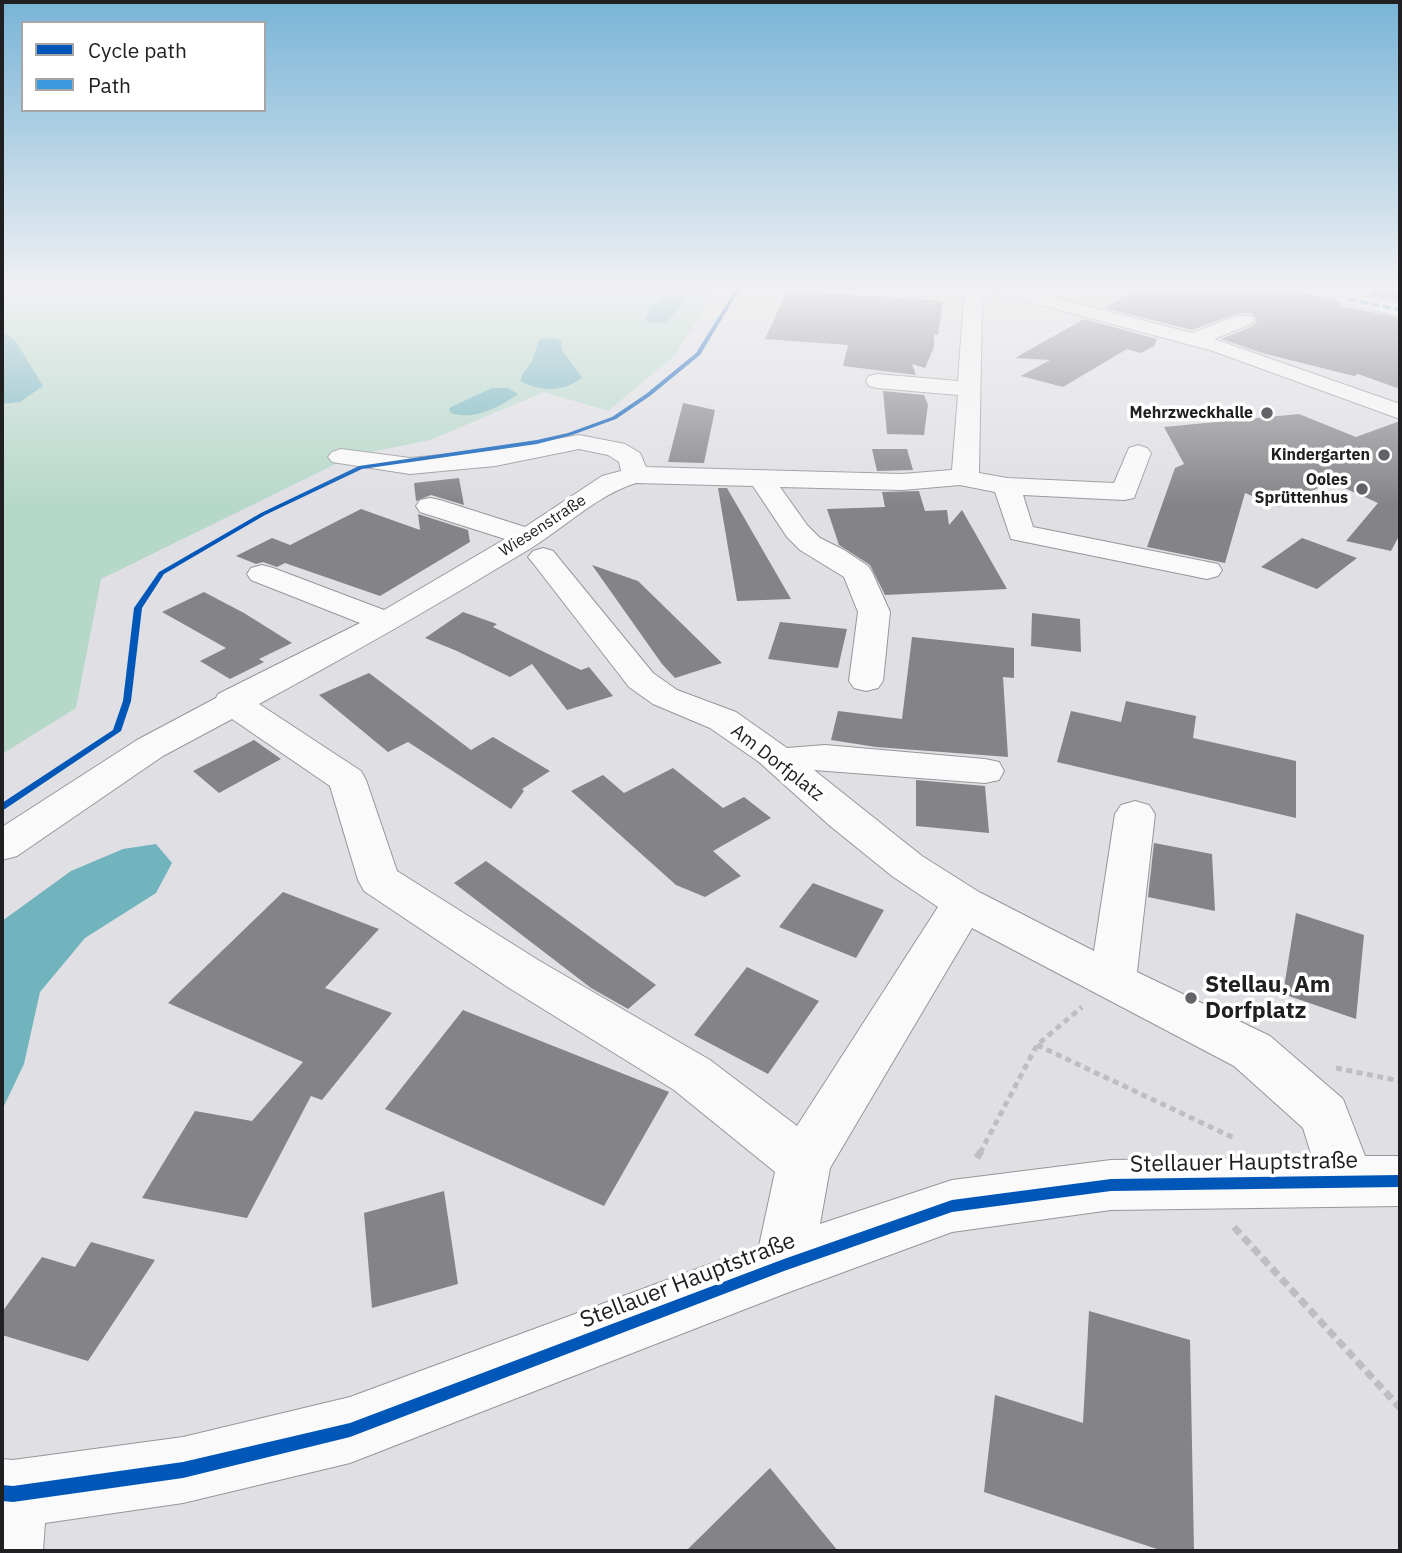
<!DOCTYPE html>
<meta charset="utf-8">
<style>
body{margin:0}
#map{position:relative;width:1402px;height:1553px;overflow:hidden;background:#e0dfe4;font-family:"IBM Plex Sans",sans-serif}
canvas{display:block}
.frame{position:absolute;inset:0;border:4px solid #202023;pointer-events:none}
.legend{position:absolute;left:21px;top:21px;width:245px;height:91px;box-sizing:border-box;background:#fff;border:2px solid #a6a6a7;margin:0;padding:9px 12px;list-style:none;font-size:21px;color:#202023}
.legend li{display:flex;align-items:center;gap:14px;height:35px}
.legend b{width:35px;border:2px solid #a6a6a7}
</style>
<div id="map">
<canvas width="1402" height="1553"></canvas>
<div class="frame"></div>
<ul class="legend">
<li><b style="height:9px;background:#0057b8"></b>Cycle path</li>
<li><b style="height:9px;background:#3c9be0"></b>Path</li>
</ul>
</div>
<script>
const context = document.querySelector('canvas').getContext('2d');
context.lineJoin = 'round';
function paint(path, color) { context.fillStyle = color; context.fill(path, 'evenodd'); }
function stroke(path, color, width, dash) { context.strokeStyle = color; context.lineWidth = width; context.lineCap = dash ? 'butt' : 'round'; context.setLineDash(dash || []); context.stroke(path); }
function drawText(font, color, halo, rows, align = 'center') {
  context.font = font + ' "IBM Plex Sans",sans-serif'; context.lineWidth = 7; context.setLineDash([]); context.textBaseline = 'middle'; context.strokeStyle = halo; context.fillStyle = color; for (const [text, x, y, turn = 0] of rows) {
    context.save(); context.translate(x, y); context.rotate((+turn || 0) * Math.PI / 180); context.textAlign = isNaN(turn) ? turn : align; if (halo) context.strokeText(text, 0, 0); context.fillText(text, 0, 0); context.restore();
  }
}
paint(new Path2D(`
 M2,289H717L674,356L608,411L544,392L430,440L352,456L101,579L76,708L2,754V404L20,402L34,375L15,340L2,332Z`), '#b5d8c9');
paint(new Path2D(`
 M671,289H686L689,298L666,323H649L645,320L649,309L672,291Z
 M2,332L15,340L43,386L20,402L2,404Z
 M552,338L561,340L562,350L582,378C563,392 541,392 520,381C523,372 528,368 532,361C536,353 535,346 541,339Z
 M492,388H508L518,394C500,407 473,421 451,413L449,408Z
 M156,844L172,863L156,893L85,938L40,992L24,1064L2,1110V921L71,871L123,849Z`), '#71b4bd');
paint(new Path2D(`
 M1139,289H1291L1338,301L1341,306L1400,318V389L1358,374L1354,376L1262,353L1221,339L1253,326L1257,320L1251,313L1236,314L1192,330L1104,308Z
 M1377,289L1400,293V301L1370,295Z
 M799,291L943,301L938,335L934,334V347L925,368L912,364L916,375L843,366L848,345L765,339L786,293Z
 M1084,319L1157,339L1154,346L1141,353L1127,349L1063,387L1021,376L1050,360L1015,358Z
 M883,391L924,395L928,405L924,435L887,434Z
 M683,403L715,410L704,463L668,462Z
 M1299,414L1356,437L1400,421V534L1391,551L1346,541L1378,503L1331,482L1278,507L1245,493L1225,563L1147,547L1175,468L1184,464L1164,427Z
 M872,449H907L913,470L877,471Z
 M459,478L464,505L431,495L416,501L414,483Z
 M718,488H727L791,599L737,601Z
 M919,491L925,511L947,510L949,525L962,510L1007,589L885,595L870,565L839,545L827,509L885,507L882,492Z
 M361,509L420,530L418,514L468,530L470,542L380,596L285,563L277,567L263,562L256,564L236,556L272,538L290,545Z
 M1302,538L1357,558L1317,589L1261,567Z
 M592,565L638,581L722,663L675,678L662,664Z
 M204,592L244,613L292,643L259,659L264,662L230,679L200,661L226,648L162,612Z
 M463,612L497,624L493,627L581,670L589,667L613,696L567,710L532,664L510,677L457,651L425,638Z
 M1032,613L1080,619L1081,652L1031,646Z
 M780,622L847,629L838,668L768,659Z
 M912,637L1014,648V678L1003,677L1008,757L876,747L831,740L838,711L902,719Z
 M369,673L471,750L493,737L550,771L522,789L524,791L511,809L408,742L388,752L319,695Z
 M1126,701L1196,716L1193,738L1296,761V818L1057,762L1071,711L1121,722Z
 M254,740L281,759L219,793L193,771Z
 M673,768L723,808L744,797L771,818L713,851L741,876L705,897L676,885L571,791L603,775L624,793Z
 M916,780L985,786L989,833L916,826Z
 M1154,843L1212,854L1215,911L1148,897Z
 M486,861L656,985L628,1009L591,988L454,883Z
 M813,883L884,910L856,958L779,927Z
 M283,892L379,929L325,988L392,1013L322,1100L311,1096L247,1218L142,1198L195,1111L252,1121L303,1062L168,1003Z
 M1296,913L1364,935L1356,1019L1283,994Z
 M747,967L819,1001L768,1074L694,1035Z
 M463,1010L669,1092L604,1206L385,1109Z
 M444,1191L458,1284L372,1308L364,1213Z
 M91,1242L155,1260L88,1361L2,1335V1312L42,1257L75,1267Z
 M1089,1311L1190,1340L1194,1551H1163L984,1492L995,1395L1083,1423Z
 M770,1468L838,1551H686Z`), '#848387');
const minor = new Path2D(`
 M973,289H1021L1192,333L1237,316H1251L1254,320L1251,324L1214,339L1400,404V419L1213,351L993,292L982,299L979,473L1007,478L1114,483L1129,448L1138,445L1147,448L1151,453L1134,498L1124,500L1023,495L1033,527L1218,564L1222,570L1218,576L1207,579L1011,539L995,492L960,485L902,490L780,487L807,525L820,538L844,550L868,566L872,572L890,612L883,681L878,688L866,691L854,688L849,681L858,612L844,577L800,550L787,537L753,486L636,483C597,495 563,529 528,550C439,604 350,655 259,704L361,771L366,780L397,871L538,960L710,1060L797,1126L938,907L892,876L829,825L759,762L710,728L653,704L629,687L533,563L528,557L533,551L543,548L553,551L653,673L677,690L736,712L787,748L825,745L985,759L999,762L1004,771L999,780L985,783L814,770L922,856L979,892L1094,951L1115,814L1121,805L1135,801L1149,805L1155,814L1137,972L1270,1036L1343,1099L1365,1156H1400V1206L1111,1210L952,1232L784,1294L350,1463L183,1503L45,1523L43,1551H2V1459L13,1460L183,1437L350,1397L759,1246L775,1172L674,1090L506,986L364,891L358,880L330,786L232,719L163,756L17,856L2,860V827L137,740L216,698L218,694L360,623L251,580L247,574L251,568L262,565L273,568L384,610L505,539L420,512L416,506L420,500L430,498L440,500L525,527L602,476L621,471L619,462L608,455L579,449L495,466L410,474L332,462L328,457L332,452L341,449L410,458L495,450L579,435L625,444L640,453L646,467L902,474L952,470L958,395L877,388L869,386L866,381L869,376L877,374L958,381L964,297ZM972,928L1234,1066L1303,1128L1312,1157L1111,1160L952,1180L820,1224L830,1168Z
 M1349,293L1400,304V316L1342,303L1340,299L1342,295Z`);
stroke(minor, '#97969a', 2);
stroke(new Path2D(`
 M1037,1045L1234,1138
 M1336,1068L1400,1081
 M980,1153L1037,1045L1082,1007`), '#bebec0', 5, [6, 4.5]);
stroke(new Path2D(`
 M977,1158L981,1151
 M1234,1227L1400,1408`), '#bebec0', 7, [9, 5]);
paint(minor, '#fafafb');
stroke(new Path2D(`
 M1349,299L1400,310`), '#3c9be0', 3.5, [8, 3.5]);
paint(new Path2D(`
 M736,289H740L700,355L650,396L616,419L572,435L537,444L362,469L265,515L164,574L142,608L131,701L121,731L5,809L2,810V803L113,730L123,701L134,608L159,572L261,513L359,466L537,440L568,433L612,417L646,394L696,353Z
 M1400,1175V1187L1111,1191L952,1212L784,1271L350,1437L183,1478L13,1502L2,1501V1485L13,1486L183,1462L350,1423L784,1259L952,1200L1111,1179Z`), '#0057b8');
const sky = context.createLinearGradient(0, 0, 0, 506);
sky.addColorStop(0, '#78b4d7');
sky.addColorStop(0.57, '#f1f1f3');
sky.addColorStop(1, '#f1f1f300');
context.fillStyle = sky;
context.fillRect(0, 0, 1402, 506);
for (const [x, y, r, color] of [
 [1267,413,7,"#636367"],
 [1384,455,7,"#636367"],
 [1362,489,7,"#636367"],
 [1191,998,7,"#636367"]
]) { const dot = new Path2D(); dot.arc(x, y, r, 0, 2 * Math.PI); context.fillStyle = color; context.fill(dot); stroke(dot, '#fff', 2.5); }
drawText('bold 16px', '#202023', '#fff', [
 ["Mehrzweckhalle",1253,413],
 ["Kindergarten",1370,455],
 ["Ooles",1348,480],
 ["Sprüttenhus",1348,498]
], 'right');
drawText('16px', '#202023', '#fff', [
 ["Wiesenstraße",543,526,-33]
]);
drawText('19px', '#202023', '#fff', [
 ["Am Dorfplatz",777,763,38]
]);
drawText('bold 23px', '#202023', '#fff', [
 ["Stellau, Am",1205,985],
 ["Dorfplatz",1205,1011]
], 'left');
drawText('23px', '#202023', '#fff', [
 ["Stellauer Hauptstraße",1244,1163,-1],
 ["Stellauer Hauptstraße",688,1281,-21]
]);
</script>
